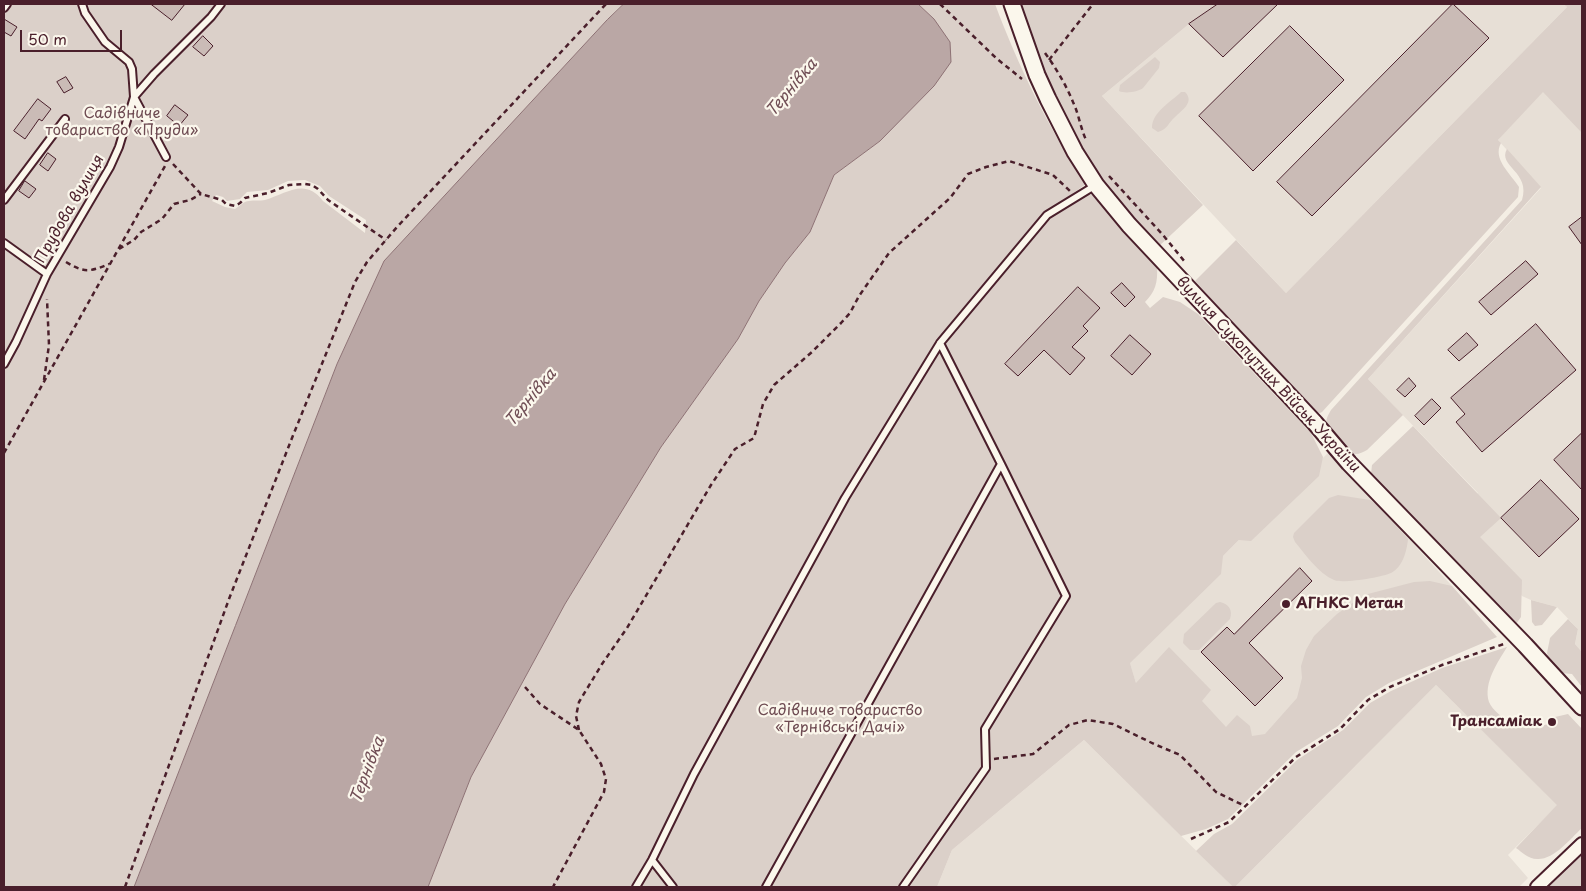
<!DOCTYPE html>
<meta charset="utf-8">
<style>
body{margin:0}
#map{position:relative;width:1586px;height:891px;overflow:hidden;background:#f4eee4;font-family:"Playpen Sans",sans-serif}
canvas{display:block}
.frame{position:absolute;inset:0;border:5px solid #4a1f2b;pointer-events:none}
.scale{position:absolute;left:20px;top:30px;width:102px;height:22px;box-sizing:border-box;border:2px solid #4a1f2b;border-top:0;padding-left:6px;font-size:15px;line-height:18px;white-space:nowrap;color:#4a1f2b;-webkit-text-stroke:4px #fbf7ec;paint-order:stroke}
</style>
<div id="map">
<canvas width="1586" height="891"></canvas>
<div class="frame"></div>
<div class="scale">50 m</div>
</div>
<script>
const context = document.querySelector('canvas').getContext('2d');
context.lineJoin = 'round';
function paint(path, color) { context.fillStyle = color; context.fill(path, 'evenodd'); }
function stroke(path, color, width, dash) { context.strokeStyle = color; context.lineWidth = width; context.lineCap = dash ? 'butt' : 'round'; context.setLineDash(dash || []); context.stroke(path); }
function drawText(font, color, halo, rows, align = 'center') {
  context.font = font + ' "Playpen Sans",sans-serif'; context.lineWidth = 4.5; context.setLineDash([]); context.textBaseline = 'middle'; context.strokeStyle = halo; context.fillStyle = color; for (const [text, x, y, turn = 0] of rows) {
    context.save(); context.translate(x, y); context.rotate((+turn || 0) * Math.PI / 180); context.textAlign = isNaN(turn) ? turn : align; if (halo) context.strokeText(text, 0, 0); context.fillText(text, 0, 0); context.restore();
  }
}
paint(new Path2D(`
 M1218,4H1563L1567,7L1286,293L1102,96L1189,24Z
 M1582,30V652L1575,644L1578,629L1557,607L1531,600L1522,596L1449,520L1478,493L1368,379L1541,188L1498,140Z
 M1329,452L1452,586L1241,793L1136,683L1126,651Z
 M1436,685L1558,805L1508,855L1528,878L1519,887H1235Z
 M1084,740L1233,887H937L952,850Z`), '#e7dfd6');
paint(new Path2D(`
 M4,4H624L607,20L384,261L337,364L134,887H4ZM305,180L320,186L329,196L366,220L365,233L323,201C305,177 286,194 265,200C260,201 254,200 249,201C244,201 240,206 235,209L225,207L212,201L216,195L223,197L227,201L240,199L247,192L268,190L288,181Z
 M918,4H995C1017,63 1050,132 1086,184L1047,212L1052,216L1087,194L1092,195L1157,267C1158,283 1155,292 1145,302L1150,308L1163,297L1180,302L1198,314L1311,433L1323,457L1319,476L1251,541L1239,540L1223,556L1221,574L1130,663L1136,683L1169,647L1211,690L1202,701L1226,727L1237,715L1250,726L1252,736L1265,734L1297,698L1302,678L1301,666L1306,650L1314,636L1337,614L1364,595L1414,582L1430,581L1452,586L1497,637L1389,683L1366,697L1338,726L1296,752L1228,819L1206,829L1181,836L1084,740L952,850L937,887H428L471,777L565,604L661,447L738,339L759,301L785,263L810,232L834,175L880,141L934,19Z
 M1020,4H1218L1189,24L1102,96L1203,205L1158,247L1101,183L1068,126L1050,84Z
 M1563,4H1582V133L1543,92L1498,140L1501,143C1492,159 1511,174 1519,187L1518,197L1322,412L1320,413L1314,412L1195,281L1236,240L1286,293L1567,7Z
 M1155,57L1160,62L1159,68L1143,88C1138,92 1125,94 1119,91L1120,85Z
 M1181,92H1185C1195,102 1182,110 1175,117C1168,123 1168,129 1158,132L1152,128C1152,112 1171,102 1181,92Z
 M1507,149L1541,187L1368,379L1403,415L1367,450C1363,452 1360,454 1355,454C1348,453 1328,433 1327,426C1325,419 1328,416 1331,410L1522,200C1531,172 1497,166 1507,149Z
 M1413,426L1501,518L1480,537L1522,580L1521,617L1516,624H1515L1371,474L1372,465Z
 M1338,495L1370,500L1377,505L1408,539C1407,550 1403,567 1391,573C1383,577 1342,584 1334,580C1318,573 1306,555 1295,542L1293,537L1294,533L1329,498Z
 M1531,600L1557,607L1542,625L1535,626L1532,622Z
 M1220,602C1229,604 1233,610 1230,619L1199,650H1190L1183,643L1184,634L1216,603Z
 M1568,619L1578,629L1575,644L1582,652V687L1572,674L1561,673L1549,659L1547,653L1550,638Z
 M1507,647C1498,662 1483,683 1489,702C1492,710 1505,719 1511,725L1532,721L1533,727L1555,723V717L1568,714L1582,729V828C1570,839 1554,860 1537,859C1528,859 1522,852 1516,848L1557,805L1436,685L1235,887H1233L1196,851L1214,834L1232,824L1297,760L1343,730L1370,703L1391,691L1442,668Z
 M1582,853V887H1547Z`), '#dbd0c9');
const water = new Path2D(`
 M624,4H918L934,19L950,42L951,62L934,86L880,141L834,175L810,232L785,263L759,301L738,339L661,447L565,604L471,777L428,887H134L337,364L384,261L607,20Z`);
paint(water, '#baa7a5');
stroke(water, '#8d7174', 1);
const building = new Path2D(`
 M151,4H185L172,20Z
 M1218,4H1278L1223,57L1189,24Z
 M1453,4L1489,38L1312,216L1277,182Z
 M4,19L17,27L11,36L4,32Z
 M1290,26L1344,80L1253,171L1199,116Z
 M203,36L213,46L204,56L193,47Z
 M66,77L73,88L64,93L57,82Z
 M38,99L51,109L42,121L39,119L25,139L14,131Z
 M175,105L188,115L179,126L167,116Z
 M48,153L56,159L48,171L40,165Z
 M25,181L36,189L29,198L19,191Z
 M1582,217V245L1569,227Z
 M1526,261L1538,274L1491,315L1479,302Z
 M1122,283L1135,297L1125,307L1111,293Z
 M1078,287L1100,308L1083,326L1088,331L1072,347L1085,358L1070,375L1044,350L1018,376L1005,364Z
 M1536,324L1576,370L1482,452L1456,422L1465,414L1451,398Z
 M1467,333L1478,345L1459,361L1448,350Z
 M1130,335L1151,354L1132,375L1111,356Z
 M1409,378L1416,386L1405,397L1397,390Z
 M1432,399L1441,408L1424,425L1415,416Z
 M1582,433V490L1554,460Z
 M1541,480L1579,519L1539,557L1501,518Z
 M1300,568L1312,581L1249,643L1283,678L1255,706L1201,652L1227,627L1234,634Z`);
paint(building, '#cabbb6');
stroke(building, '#4a1f2b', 1);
const service = new Path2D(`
 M82,4L85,13L105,42L129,62L132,69L134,97L166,157
 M4,8L7,4
 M4,200L65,119
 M4,243L47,274
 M4,364L16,342L47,274L110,167L119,147L134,97L154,74L211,17L221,4
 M652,860L673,887
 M636,887L652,860L694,774L845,498L940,343L1047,215L1096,185
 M766,887L1001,464L940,343
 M903,887L986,768L985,729L1066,596L1001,464`);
const minor = new Path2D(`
 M1537,887L1582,844`);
const tertiary = new Path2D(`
 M1012,4L1037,75L1048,99L1075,152L1096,185L1129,225L1315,423L1349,463L1525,645L1582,707`);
stroke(service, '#4a1f2b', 10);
stroke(minor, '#4a1f2b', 16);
stroke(tertiary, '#4a1f2b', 19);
stroke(new Path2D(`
 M940,4L996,58L1022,79
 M1045,53C1056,68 1066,85 1073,102C1079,115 1080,126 1086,140
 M1049,60L1093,4
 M173,164L201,194L222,200L226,204L235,206L240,203L245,198L268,193L289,185L305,184L312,185L318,189L328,200L386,240
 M1109,176L1163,235L1185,262
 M119,249L134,240L141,232L162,219L174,204L190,200L201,194
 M66,262C84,273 90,272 109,264
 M44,380L49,345L47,299
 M4,453L165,166
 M525,687L540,704L579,730L601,764L606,779L604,792L553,887
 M579,730L576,716L579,702L602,664L627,628L711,485L735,449L754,438L763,404L774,385L812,352L841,323L850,313L859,296L889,253L950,198L968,174L986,167L1009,161L1053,175L1070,191
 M994,759L1033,754L1069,725L1088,720L1113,724L1154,744L1180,755L1216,792L1245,806
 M1191,839L1229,822L1296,757L1340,729L1368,700L1390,687L1442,665L1504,644
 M125,887L229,599L292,438L355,282L367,262L397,227L606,4`), '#4a1f2b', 2.5, [5, 4]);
stroke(service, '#fbf7ec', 6);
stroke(minor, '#fbf7ec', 12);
stroke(tertiary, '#fbf7ec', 15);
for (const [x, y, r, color] of [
 [1286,604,5,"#4a1f2b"],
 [1552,722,5,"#4a1f2b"]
]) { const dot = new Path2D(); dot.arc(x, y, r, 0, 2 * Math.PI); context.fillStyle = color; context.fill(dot); stroke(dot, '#fbf7ec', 2); }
drawText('15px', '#6e4b52', '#fbf7ec', [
 ["Садівниче",122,114],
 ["товариство «Пруди»",122,131],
 ["Садівниче товариство",840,711],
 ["«Тернівські Дачі»",840,728]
]);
drawText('15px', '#4a1f2b', '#fbf7ec', [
 ["Прудова вулиця",70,209,-60],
 ["вулиця Сухопутних Військ України",1268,375,47]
]);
drawText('bold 15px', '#4a1f2b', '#fbf7ec', [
 ["АГНКС Метан",1296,604],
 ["Трансаміак",1542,722,"right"]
], 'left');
drawText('italic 16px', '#714f56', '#fbf7ec', [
 ["Тернівка",792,88,-50],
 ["Тернівка",531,398,-50],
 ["Тернівка",368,770,-69]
]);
</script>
